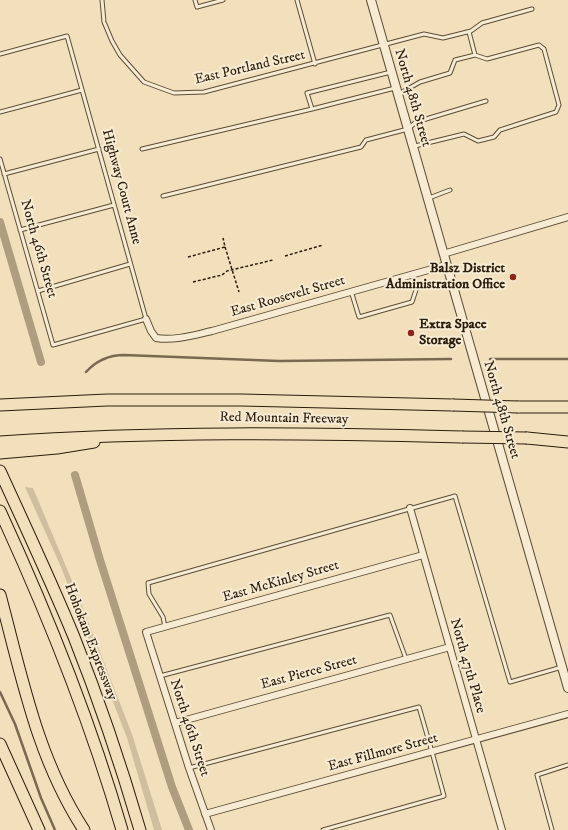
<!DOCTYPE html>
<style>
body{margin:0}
canvas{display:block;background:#f2e0bc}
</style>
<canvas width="568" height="830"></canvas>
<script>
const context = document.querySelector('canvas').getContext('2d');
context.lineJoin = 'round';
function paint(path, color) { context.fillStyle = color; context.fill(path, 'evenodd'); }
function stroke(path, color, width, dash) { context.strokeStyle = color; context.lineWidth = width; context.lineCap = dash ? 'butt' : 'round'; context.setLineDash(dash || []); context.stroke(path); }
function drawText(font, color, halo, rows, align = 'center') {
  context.font = font + ' "IM FELL DW Pica",serif'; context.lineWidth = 4; context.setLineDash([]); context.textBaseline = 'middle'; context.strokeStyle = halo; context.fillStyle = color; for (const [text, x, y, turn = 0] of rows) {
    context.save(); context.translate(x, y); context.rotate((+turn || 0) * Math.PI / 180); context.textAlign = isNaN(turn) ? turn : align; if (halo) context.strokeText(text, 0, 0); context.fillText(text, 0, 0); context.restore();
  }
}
paint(new Path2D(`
 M25,487L33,488L75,588L132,734L162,830H154L127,738L61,567Z`), '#d0bf9e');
stroke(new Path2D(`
 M490,359H568
 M86,372C97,360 109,355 124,355L279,361L451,359
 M0,692L15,724L41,798L55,830`), '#796950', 2.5);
stroke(new Path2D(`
 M0,222L41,362
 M75,475L100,560L172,787L189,830`), '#ae9d7f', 8);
const service = new Path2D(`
 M102,0L104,22L112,41L120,55L144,82L174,93L204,92L424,34L443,38L471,31L482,23L532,9
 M195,0L197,7L223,0
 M297,0L315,64
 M469,32L475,55
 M0,54L67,36L146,319L53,345L0,159
 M399,94L420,82L450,73L455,60L475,55L487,59L539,45L544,49L559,105L556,112L500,130L494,137L478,141L464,134L415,146
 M312,109L395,88
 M0,112L82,90
 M142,149L312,109L307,93L391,72
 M4,174L99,149
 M163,196L361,147L366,140L408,129L416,122L486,101
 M429,198L450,190
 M20,230L114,205
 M38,291L130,264
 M351,291L359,317L412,302L416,290L412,274
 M165,627L163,617L149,594L148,583L455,496L510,682L562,667
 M160,676L390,615L406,659
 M189,768L419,707L432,752L444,796L323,830
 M552,830L537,775L568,765`);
const minor = new Path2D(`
 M443,254L568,217
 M146,319L151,331L156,338C175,341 194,335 212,331L446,265
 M410,508L502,830
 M175,723L450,647
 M205,814L568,714
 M211,830L189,768L146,632L423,555`);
const tertiary = new Path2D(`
 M371,0L568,688`);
const motorway = new Path2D(`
 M0,405L107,400H241L453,405
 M518,407H568
 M527,438L568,442
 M0,442C155,431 307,433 462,437
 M0,453L57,448L94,442
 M0,471C25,526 51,581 74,637C99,700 121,765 140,830
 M0,511C48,615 90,720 122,830
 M0,595C22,677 37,758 84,830
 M0,744L39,830`);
stroke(service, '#5c4d36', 5);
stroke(minor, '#5c4d36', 8);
stroke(tertiary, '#5c4d36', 10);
stroke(motorway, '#2a1c0a', 13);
stroke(new Path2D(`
 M225,247L239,292
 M285,256L323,245
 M188,257L225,247L223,238
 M193,282L222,275L227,271L273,260`), '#2a1c0a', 1.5, [3, 2]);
stroke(service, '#f7ebd3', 3);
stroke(minor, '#f7ebd3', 6);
stroke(tertiary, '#f7ebd3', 8);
stroke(motorway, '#f2e0bc', 11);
const motorwayBridge = new Path2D(`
 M453,405L518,407
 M462,437L527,438`);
stroke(motorwayBridge, '#2a1c0a', 13, []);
stroke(motorwayBridge, '#f2e0bc', 11);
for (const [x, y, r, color] of [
 [513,277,4,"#8f2418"],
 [411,333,4,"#8f2418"]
]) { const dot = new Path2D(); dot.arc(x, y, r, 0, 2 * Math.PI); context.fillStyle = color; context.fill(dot); stroke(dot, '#f7ebd3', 1.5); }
drawText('14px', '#2a1c0a', '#f7ebd3', [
 ["East Portland Street",250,68,-13],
 ["North 48th Street",412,98,74],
 ["Highway Court Anne",121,187,75],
 ["North 46th Street",38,249,74],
 ["East Roosevelt Street",288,297,-16],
 ["North 48th Street",501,410,74],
 ["Red Mountain Freeway",284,419,1],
 ["East McKinley Street",281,582,-16],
 ["Hohokam Expressway",90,642,69],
 ["North 47th Place",467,666,74],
 ["East Pierce Street",309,673,-15],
 ["North 46th Street",189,728,72],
 ["East Fillmore Street",383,753,-15]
]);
drawText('bold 14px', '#2a1c0a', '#f7ebd3', [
 ["Balsz District",505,269],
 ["Administration Office",505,285],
 ["Extra Space",419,325,"left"],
 ["Storage",419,341,"left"]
], 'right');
</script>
